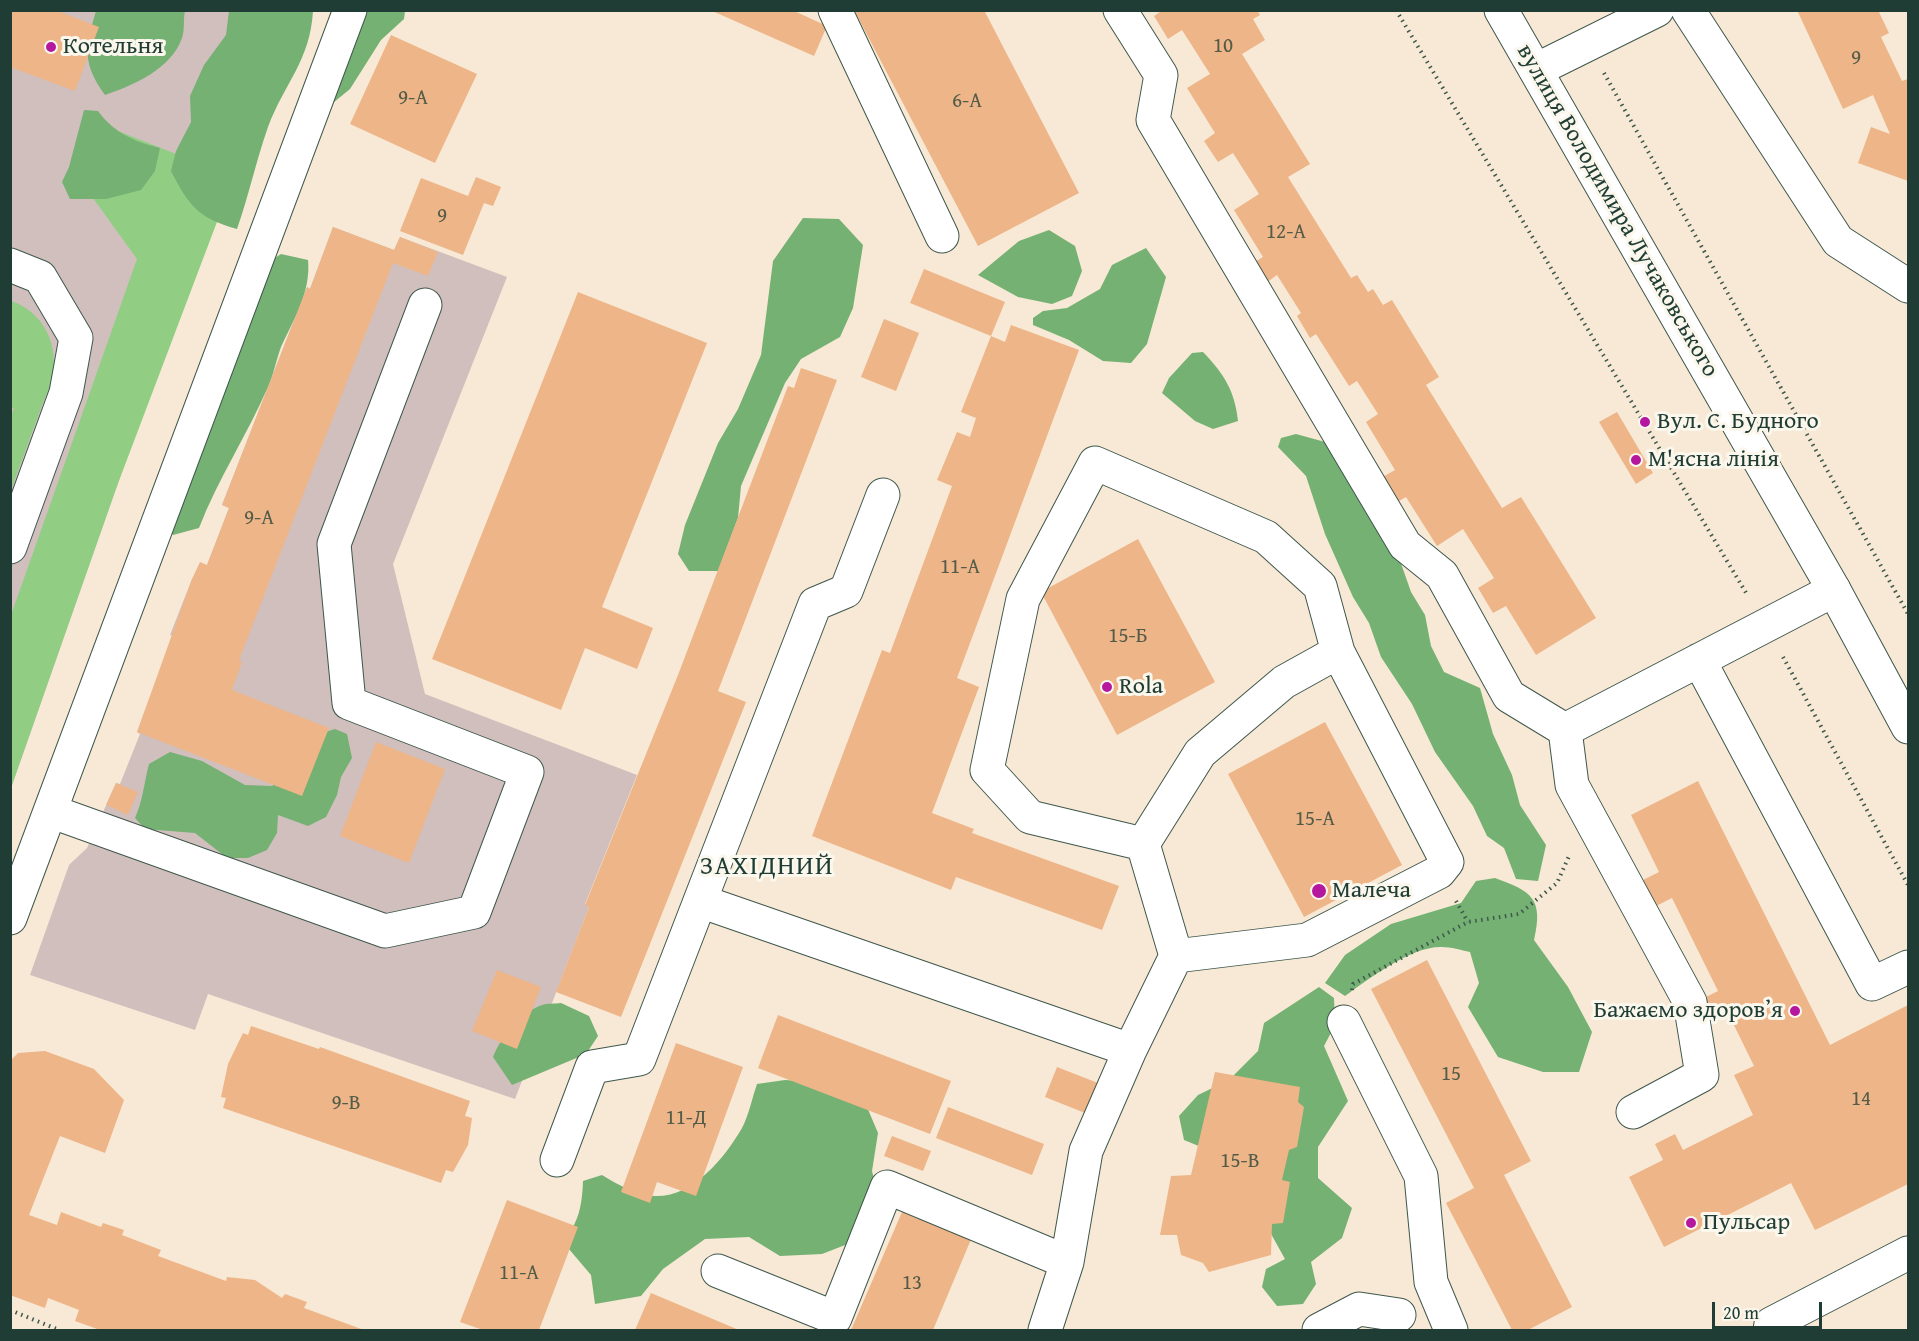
<!DOCTYPE html>
<meta charset="utf-8">
<style>
body{margin:0}
#map{position:relative;width:1919px;height:1341px;overflow:hidden;background:#f7e9d5;font-family:"Gentium Book Plus",serif}
canvas{display:block}
.frame{position:absolute;inset:0;border:12px solid #1f3d34;pointer-events:none}
.scale{position:absolute;left:1712px;top:1302px;width:110px;height:27px;box-sizing:border-box;border:3px solid #1f3d34;border-top:0;padding-left:8px;font-size:18px;line-height:21px;white-space:nowrap;color:#1f3d34;-webkit-text-stroke:4px #fbf7ec;paint-order:stroke}
</style>
<div id="map">
<canvas width="1919" height="1341"></canvas>
<div class="frame"></div>
<div class="scale">20 m</div>
</div>
<script>
const context = document.querySelector('canvas').getContext('2d');
context.lineJoin = 'round';
function paint(path, color) { context.fillStyle = color; context.fill(path, 'evenodd'); }
function stroke(path, color, width, dash) { context.strokeStyle = color; context.lineWidth = width; context.lineCap = dash ? 'butt' : 'round'; context.setLineDash(dash || []); context.stroke(path); }
function drawText(font, color, halo, rows, align = 'center') {
  context.font = font + ' "Gentium Book Plus",serif'; context.lineWidth = 6; context.setLineDash([]); context.textBaseline = 'middle'; context.strokeStyle = halo; context.fillStyle = color; for (const [text, x, y, turn = 0] of rows) {
    context.save(); context.translate(x, y); context.rotate((+turn || 0) * Math.PI / 180); context.textAlign = isNaN(turn) ? turn : align; if (halo) context.strokeText(text, 0, 0); context.fillText(text, 0, 0); context.restore();
  }
}
paint(new Path2D(`
 M11,11H278L117,486L11,788Z
 M333,227L394,250L400,237L507,277L393,564L425,694L637,775L585,904L589,907L515,1099L208,994L195,1030L30,975L69,865L87,848L116,783L120,784L140,734L137,732L173,636L170,635L192,579L207,565L229,508L222,505L307,287L310,289Z`), '#d1bfbe');
paint(new Path2D(`
 M108,127L234,177L117,486L11,788V615L137,259L85,187Z
 M11,301C42,311 58,342 53,373C52,385 45,397 41,408C31,435 21,463 11,490L10,418L14,408L10,407Z`), '#91ce84');
paint(new Path2D(`
 M96,11H185C183,19 185,30 182,38C171,69 134,85 105,95C82,63 85,48 96,11Z
 M229,11H313C310,61 285,82 268,127C256,161 249,195 237,229C198,218 189,206 171,171L176,151L191,122L190,96L204,65L226,35Z
 M334,11H405L404,19L381,40L350,89L328,107Z
 M84,110L98,111C114,133 135,142 160,148L155,171L141,190L106,199H70L62,182L69,167Z
 M803,218L839,219L863,245L853,308L840,337L801,359L785,383L741,486L738,518L718,571H689L678,554L685,525L718,443L738,409L761,355L773,261Z
 M1049,230L1075,246L1082,271L1072,296L1052,304L1018,297L978,275L1019,241Z
 M1146,248L1166,277L1147,344L1131,363L1103,361L1069,340L1033,325V318L1043,311L1067,308L1100,289L1112,265Z
 M281,254L308,260C311,292 294,319 281,347C276,360 274,374 268,387C247,435 218,479 199,528L173,535L161,523L253,272Z
 M1203,352C1224,374 1235,391 1238,421L1213,429L1195,421L1162,393L1169,378L1192,353Z
 M1296,434L1325,442L1397,552L1411,592L1425,615L1431,646L1444,672L1480,688L1493,734L1512,775L1520,805L1546,845L1538,881L1516,879L1504,848L1487,836L1473,806L1435,752L1412,704L1381,657L1369,623L1353,597L1325,534L1306,476L1278,447L1281,438Z
 M335,729L347,734L352,758L341,777L337,795L326,817L308,826L278,815L277,833L267,850L248,858H227L195,833L145,829L135,818C143,800 144,783 149,764L170,752L202,761L245,785L272,786L299,772L309,737Z
 M1495,878C1531,891 1544,898 1534,940L1568,987L1592,1032L1579,1072H1543L1498,1057L1468,1007L1479,983L1470,952C1461,950 1451,947 1442,947C1411,946 1369,979 1345,996L1325,983L1345,955L1391,924L1461,903L1476,881Z
 M1319,987L1334,998L1335,1025L1324,1046L1348,1101L1318,1147V1178L1352,1208L1342,1238L1311,1262L1316,1284L1303,1304L1277,1306L1262,1287L1266,1269L1285,1259L1260,1214L1221,1155L1184,1140L1179,1116L1198,1095L1229,1080L1258,1051L1264,1023Z
 M561,1003L589,1016L598,1036L586,1054L512,1085L493,1057C501,1037 521,1012 542,1005C547,1003 555,1004 561,1003Z
 M785,1080L834,1083L864,1100L878,1133L872,1171L882,1212L858,1240L822,1254L780,1256L749,1237L705,1239L663,1269L641,1296L595,1304L591,1275L563,1242C579,1222 582,1206 583,1181L602,1175C617,1184 635,1195 654,1196C692,1198 724,1159 742,1128C749,1115 752,1098 757,1084Z`), '#74b172');
paint(new Path2D(`
 M10,10H55L99,27L75,91L10,67Z
 M710,10H792L827,26L814,56Z
 M854,10H984L1079,193L978,246Z
 M1163,10H1257L1260,15L1253,19L1265,40L1242,54L1310,164L1288,177L1351,278L1357,275L1368,292L1373,289L1383,305L1392,300L1439,377L1426,385L1502,508L1521,497L1596,618L1536,655L1506,606L1493,613L1478,588L1494,578L1463,529L1437,546L1406,497L1394,504L1379,479L1395,470L1366,422L1378,414L1357,381L1349,386L1316,334L1310,338L1297,316L1301,313L1277,275L1266,283L1253,263L1263,257L1234,210L1259,194L1233,153L1218,162L1204,141L1215,133L1187,88L1210,74L1182,30L1168,39L1154,16Z
 M1797,10H1878L1889,33L1881,37L1902,81L1908,79V181L1858,163L1871,127L1890,134L1873,95L1843,109Z
 M391,35L477,74L435,163L350,124Z
 M476,177L501,187L493,206L484,203L463,255L400,231L421,178L468,196Z
 M333,227L394,250L400,237L438,252L428,276L393,263L239,660L242,662L232,690L329,728L302,796L137,732L192,579L200,562L207,565L229,508L222,505L307,287L310,289Z
 M924,269L1005,302L991,336L910,303Z
 M578,292L707,343L602,607L653,628L637,669L585,648L561,710L432,659Z
 M884,319L919,333L896,391L861,377Z
 M1011,325L1079,350L957,678L979,687L932,813L974,829L972,833L1119,886L1102,930L956,877L951,890L812,836L882,650L890,653L952,486L937,480L957,432L970,437L976,418L961,412L991,336L1005,342Z
 M801,368L837,380L718,691L746,702L621,1017L556,992L589,907L585,905L678,675L788,386L794,388Z
 M1617,412L1653,473L1636,484L1599,422Z
 M1138,539L1215,682L1117,735L1041,592Z
 M1325,722L1402,865L1304,917L1228,774Z
 M376,742L445,769L409,863L340,836Z
 M1698,781L1830,1045L1908,1005V1184L1815,1230L1791,1183L1664,1247L1629,1177L1663,1160L1655,1144L1675,1134L1683,1150L1753,1115L1734,1075L1754,1066L1728,1013L1711,1022L1700,1000L1718,991L1672,898L1654,907L1641,881L1659,872L1631,815Z
 M116,783L138,792L128,815L106,805Z
 M1427,960L1531,1161L1504,1175L1572,1307L1528,1330H1512L1446,1203L1474,1188L1371,989Z
 M497,970L541,987L517,1049L472,1031Z
 M778,1015L951,1081L930,1134L758,1068Z
 M251,1026L319,1049L320,1047L470,1101L465,1116L472,1118L468,1145L453,1172L446,1170L441,1183L223,1108L226,1098L221,1097L228,1064L243,1033L248,1035Z
 M676,1043L743,1067L696,1196L657,1182L650,1203L621,1192Z
 M45,1051L94,1069L124,1100L105,1153L60,1136L29,1215L57,1225L61,1212L101,1227L103,1223L124,1230L122,1235L161,1250L158,1256L226,1281L227,1277L255,1280L282,1298L285,1294L307,1302L304,1308L364,1330H100L75,1321L79,1310L48,1298L45,1308L10,1295V1061L18,1053Z
 M1057,1067L1098,1083L1085,1113L1045,1097Z
 M1215,1072L1300,1087L1298,1102L1304,1107L1297,1147L1289,1150L1282,1180L1290,1182L1283,1223L1272,1224L1271,1255L1209,1272L1203,1263L1181,1255L1177,1235H1160L1171,1176L1191,1175Z
 M948,1107L1044,1144L1032,1175L936,1138Z
 M892,1136L931,1151L923,1171L884,1156Z
 M507,1200L578,1227L539,1330H483L460,1322Z
 M902,1212L918,1219L919,1215L972,1237L933,1330H851Z
 M651,1293L739,1330H635Z`), '#eeb588');
const minor = new Path2D(`
 M835,10L942,236
 M1120,10L1161,75L1153,120L1405,545L1442,575L1509,696L1565,730L1834,590
 M1688,10L1838,241L1908,286
 M1536,70L1657,10
 M10,265L40,277L76,338L66,393L10,547
 M883,495L846,591L815,604L700,901L1130,1050L1086,1151L1067,1262L1045,1330
 M1699,660L1872,984L1908,967
 M1565,730L1572,785L1690,1002L1702,1075L1633,1112
 M50,811L385,931L474,912L527,772L349,703L334,544L425,305
 M1143,844L1030,817L987,770L1023,599L1095,463L1266,537L1320,586L1338,652
 M10,918L350,10
 M1344,1022L1421,1176L1431,1282L1451,1330
 M1130,1050L1176,956L1143,844L1200,753L1284,682L1338,652L1447,862L1439,872L1307,940L1176,956
 M557,1160L592,1067L639,1059L700,901
 M718,1271L835,1318L887,1187L1067,1262
 M1319,1330L1359,1309L1399,1315
 M1770,1330L1771,1324L1908,1253`);
const major = new Path2D(`
 M1501,10L1834,590L1908,727`);
stroke(minor, '#3f574c', 35);
stroke(major, '#3f574c', 35);
stroke(new Path2D(`
 M1396,10L1748,596
 M1604,73L1908,614
 M1783,657L1908,885
 M1456,901L1468,922
 M1352,990L1353,984L1468,922L1519,914L1557,883L1570,854
 M10,1310L59,1330`), '#3f574c', 4, [1.5, 4.5]);
stroke(minor, '#fff', 33);
stroke(major, '#fff', 33);
for (const [x, y, r, color] of [
 [51,47,6,"#b5179e"],
 [1645,422,6,"#b5179e"],
 [1636,460,6,"#b5179e"],
 [1107,687,6,"#b5179e"],
 [1319,891,8,"#b5179e"],
 [1795,1011,6,"#b5179e"],
 [1691,1223,6,"#b5179e"]
]) { const dot = new Path2D(); dot.arc(x, y, r, 0, 2 * Math.PI); context.fillStyle = color; context.fill(dot); stroke(dot, '#fbf7ec', 2); }
drawText('21px', '#535b49', null, [
 ["10",1223,47],
 ["9",1856,59],
 ["9-А",413,99],
 ["6-А",967,102],
 ["9",442,217],
 ["12-А",1286,233],
 ["9-А",259,519],
 ["11-А",960,568],
 ["15-Б",1128,637],
 ["15-А",1315,820],
 ["15",1451,1075],
 ["14",1861,1100],
 ["9-В",346,1104],
 ["11-Д",686,1119],
 ["15-В",1240,1162],
 ["11-А",519,1274],
 ["13",912,1284]
]);
drawText('24px', '#1f3d34', '#fbf7ec', [
 ["Котельня",63,47],
 ["Вул. С. Будного",1657,422],
 ["М'ясна лінія",1648,460],
 ["Rola",1119,687],
 ["Малеча",1332,891],
 ["Бажаємо здоровʼя",1783,1011,"right"],
 ["Пульсар",1703,1223]
], 'left');
drawText('24px', '#1f3d34', '#fbf7ec', [
 ["вулиця Володимира Лучаковського",1617,211,60]
]);
context.letterSpacing = '1.5px';
drawText('26px', '#1f3d34', '#fbf7ec', [
 ["ЗАХІДНИЙ",767,867]
]);
context.letterSpacing = '0px';
</script>
